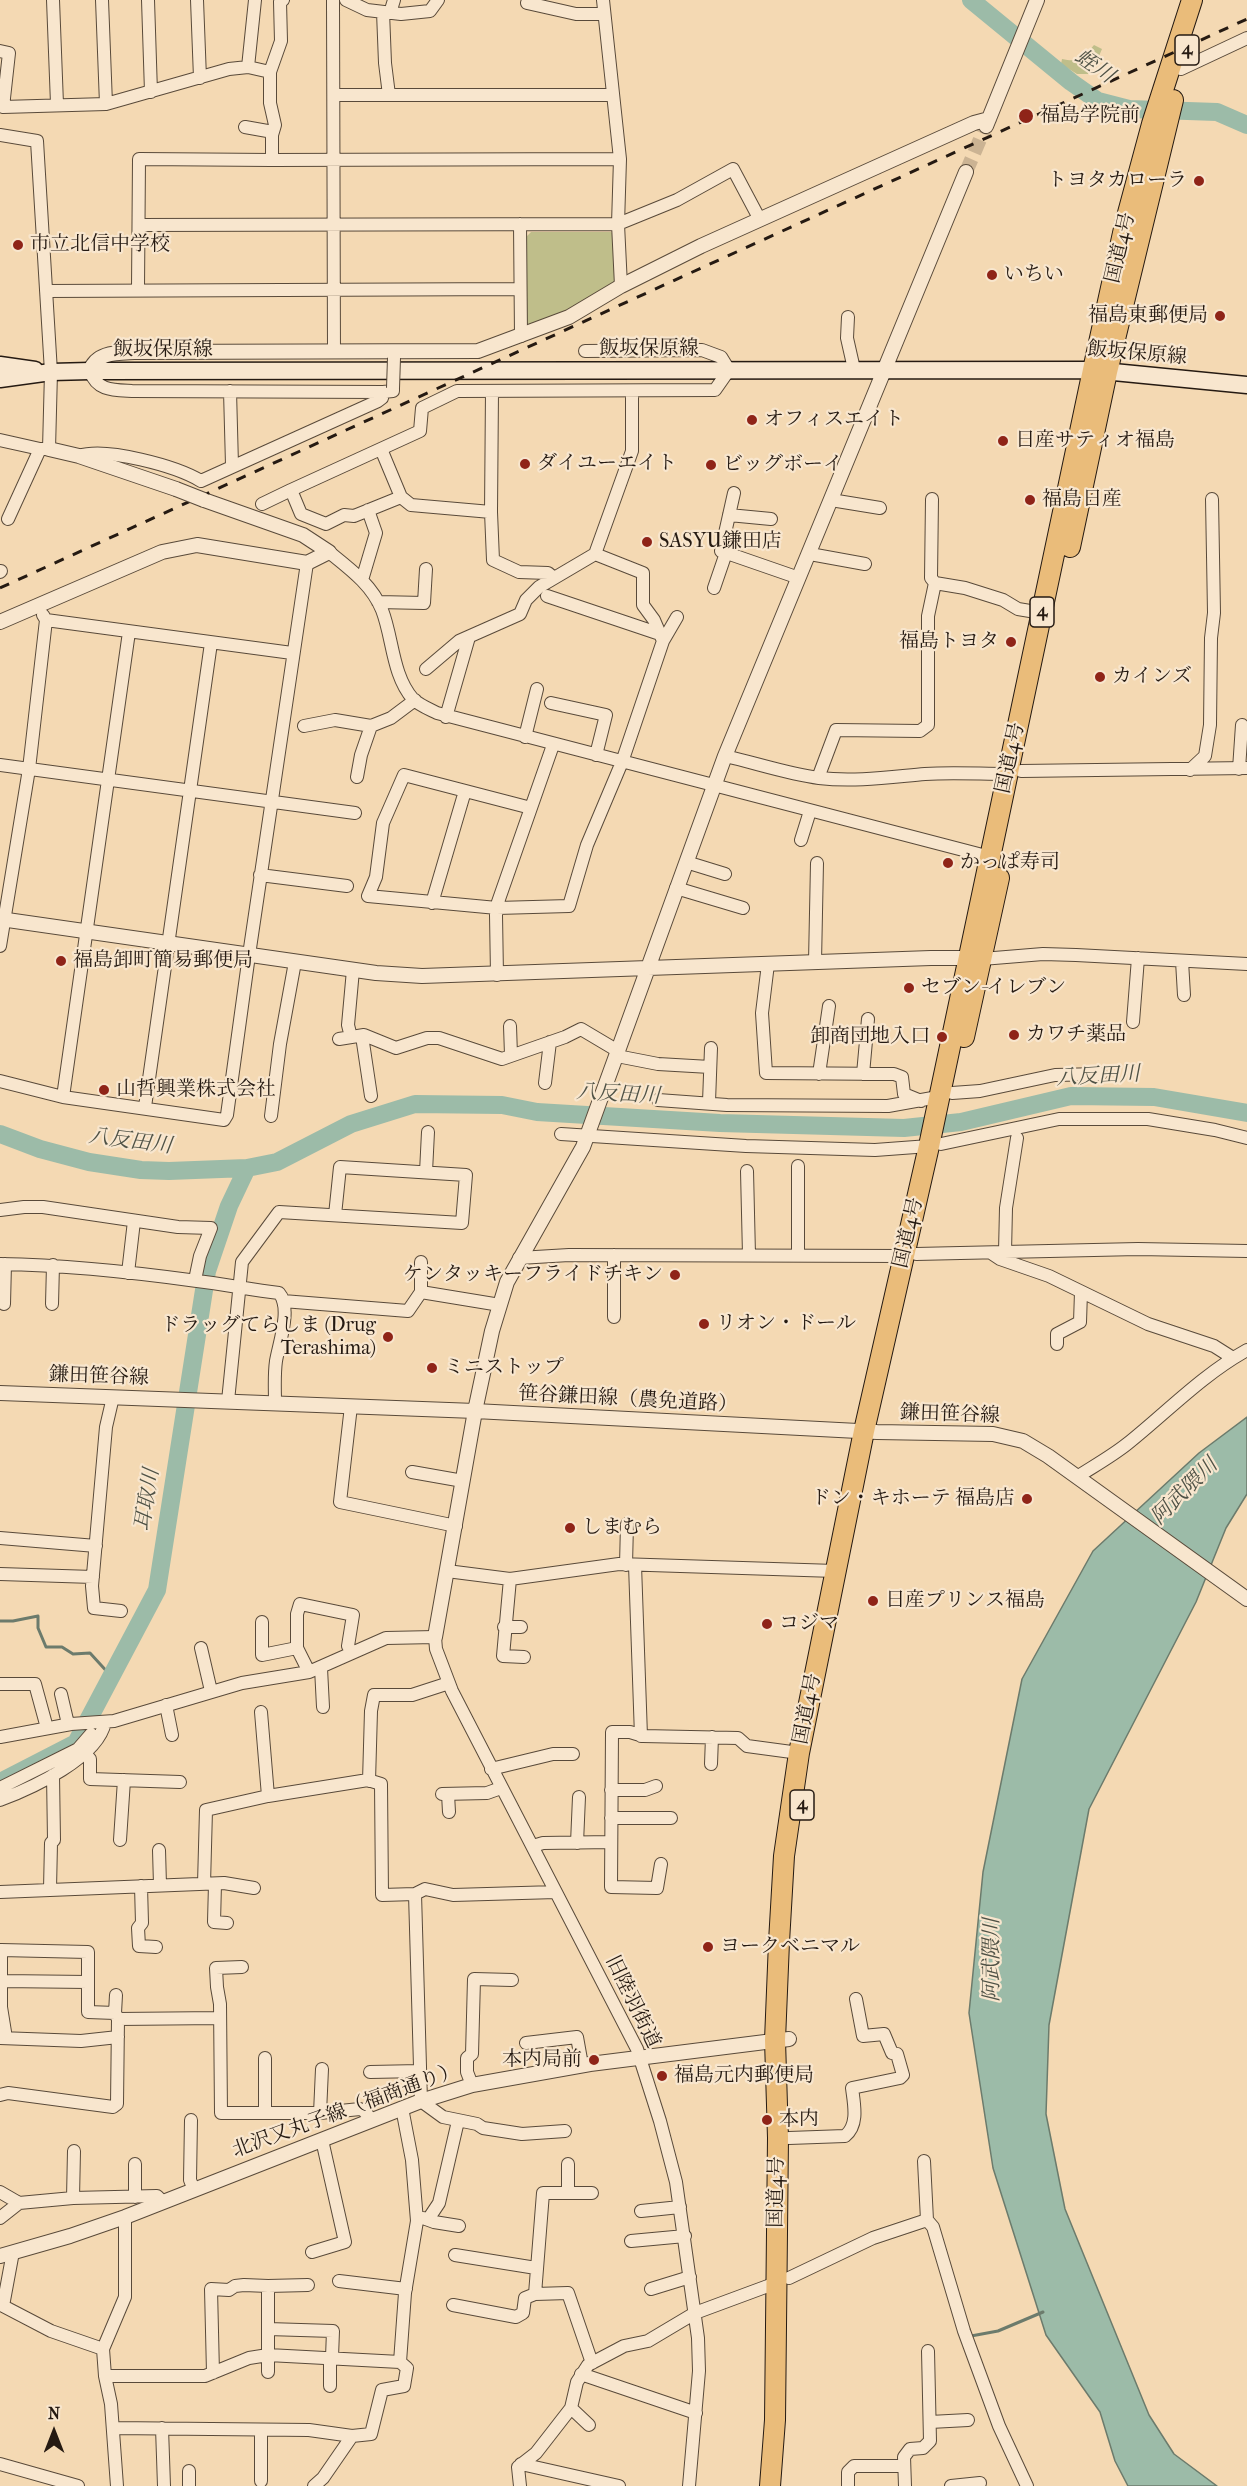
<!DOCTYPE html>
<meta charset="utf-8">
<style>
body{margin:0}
#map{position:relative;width:1247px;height:2486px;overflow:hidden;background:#f4d9b3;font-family:"IM FELL French Canon",serif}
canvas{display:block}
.north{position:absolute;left:24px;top:2402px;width:60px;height:60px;-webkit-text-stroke:4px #f8e6ce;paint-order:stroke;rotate:0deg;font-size:16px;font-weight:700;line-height:24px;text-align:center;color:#251a12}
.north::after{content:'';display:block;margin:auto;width:21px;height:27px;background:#251a12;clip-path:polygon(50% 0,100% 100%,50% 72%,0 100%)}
</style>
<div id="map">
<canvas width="1247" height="2486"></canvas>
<div class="north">N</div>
</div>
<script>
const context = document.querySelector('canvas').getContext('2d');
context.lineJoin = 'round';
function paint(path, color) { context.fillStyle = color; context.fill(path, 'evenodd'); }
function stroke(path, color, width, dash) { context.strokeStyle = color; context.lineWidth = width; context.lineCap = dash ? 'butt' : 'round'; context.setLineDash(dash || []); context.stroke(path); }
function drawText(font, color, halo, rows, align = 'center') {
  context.font = font + ' "IM FELL French Canon","Noto Serif JP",serif'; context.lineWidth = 4.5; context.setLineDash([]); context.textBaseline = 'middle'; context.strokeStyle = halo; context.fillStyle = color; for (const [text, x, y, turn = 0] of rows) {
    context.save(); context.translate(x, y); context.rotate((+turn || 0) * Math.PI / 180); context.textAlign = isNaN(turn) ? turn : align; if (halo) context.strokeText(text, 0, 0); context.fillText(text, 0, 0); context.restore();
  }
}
paint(new Path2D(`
 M1094,45L1102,49L1096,63L1088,74H1077L1061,64L1062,59C1079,63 1083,58 1094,45Z
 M531,232H611L615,236L616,283L562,316L530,327L526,324L525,238Z`), '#bfbe8a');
const water = new Path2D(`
 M1247,1417V1494L1226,1528L1196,1602L1089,1809L1049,2025L1046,2114L1065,2209L1149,2415L1174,2454L1217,2486H1128L1115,2461L1100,2412L1046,2335L993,2168L969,2013L983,1872L1022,1679L1093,1551L1199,1453Z`);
paint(water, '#9cbba8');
stroke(water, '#6c7b6c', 1.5);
stroke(new Path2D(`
 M0,1621H13L38,1616V1628L46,1647H62L73,1654L90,1653L111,1676
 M971,2336L998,2331L1043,2312`), '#6c7b6c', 3);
stroke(new Path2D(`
 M971,0L1071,82L1098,101L1129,109L1217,112L1247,125
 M0,1134L40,1149L89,1162L141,1170L169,1171L247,1168L277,1162L351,1124L415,1104L502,1105L537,1112L720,1123L904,1128L961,1122L1071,1096L1154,1097L1247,1113
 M0,1782L76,1743L157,1590L207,1271L229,1206L247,1168`), '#9cbba8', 18);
stroke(new Path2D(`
 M966,172L984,130`), '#cbb393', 14, [14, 7]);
const minor = new Path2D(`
 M53,0L57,104
 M102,0L106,104
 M148,0L151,92
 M197,0L200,78
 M333,0L334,352
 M346,0L367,10L401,14L430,11L438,0
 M603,0L620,159L618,224L621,286
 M527,3L576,14H603
 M383,12L385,63L389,95
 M390,13L394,0
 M0,51L9,53L3,107L106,104L229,69L248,67L270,72
 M248,67L255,0
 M1181,69L1247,38
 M334,95H612
 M245,127L273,132
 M0,135L37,141L51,372L49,449H40L8,519
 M272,160L620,159
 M520,224L521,336
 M139,225L618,224L677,200L733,169L759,218
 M138,288L139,159L272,160V135L275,125L270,103V72L281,41L280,2L283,0
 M46,291L520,289
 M848,317L847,338L854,369
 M90,371C97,391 113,390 132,391L383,392
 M230,391L232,465
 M492,391L491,512L493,560L519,572L548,573L554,578
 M0,440L40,449
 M381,449L401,497L411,505L491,512
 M79,456C106,447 176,466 201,481L378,401L382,398L383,392L393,391V388
 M734,493L721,551L799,578
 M401,497L354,516L344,515L326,524L301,514L291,490L420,431L422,408L457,391L715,390L729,370L721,357L702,350L585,351
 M932,499L931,578L935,583L965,588L1003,600L1018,609L1042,613
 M831,500L880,508
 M262,504L291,490
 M729,515L771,519
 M329,552C350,569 372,585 382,610C393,638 392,675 413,699C419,705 429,709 437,713L990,857
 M810,554L865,564
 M0,572L1,571
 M362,580L376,533L368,510
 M714,588L726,553
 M547,596L660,634
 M378,602L424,603L426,569
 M43,615L46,620L292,653
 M663,641L677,617
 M426,669L459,641L520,614L526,600L539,587L595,554L632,451V391
 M551,703L606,715L596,755
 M446,717L469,637
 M304,726L335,720L371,726
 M525,737L537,689
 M725,756C756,763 788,774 819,778C855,782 890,777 925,774C952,772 980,774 1008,774
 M0,765L355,813
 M1239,769L1242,725
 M1190,770L1205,756L1210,725L1211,638L1214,613L1212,499
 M1021,771L1247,768
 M357,777L361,755L371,726L391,718L415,700
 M818,778L836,730L920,731L928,725V616L935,583
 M531,808L404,775L383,823L376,877L368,896L497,908L569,906L587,845L622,762L663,641L654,620L643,605V573L595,554
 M801,840L810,811
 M686,862L725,874
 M260,875L347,886
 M676,888L743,908
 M432,903L465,791
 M0,946L29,769L46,620
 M982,959L1043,954L1076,955L1247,964
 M1182,961L1184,995
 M815,962L817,863
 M768,964L762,1013L766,1073L894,1074L902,1077L904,1094L921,1101
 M497,975L496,915L498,902L553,745
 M1133,1022L1138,958
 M510,1026L511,1055
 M362,1036L371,1096
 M351,1037L348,1025L353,970
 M339,1039L364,1035L396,1048L427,1038H439L502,1059L565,1037L581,1029L618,1051
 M617,1056L658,1064L710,1067
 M819,1074L829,1006
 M863,1074L868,1019
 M0,1081L63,1097L224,1120L227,1115L249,955L307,563
 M545,1083L550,1042
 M952,1093L980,1091L1055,1075L1101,1074
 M63,1097L129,632
 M658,1100L727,1105L888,1106L938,1097
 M709,1102L711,1048
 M145,1107L211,643
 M271,1116L280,1044L295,962
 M561,1134L746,1146L875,1150L929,1146
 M941,1144L1059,1119H1148L1215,1130L1247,1138
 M798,1166V1255
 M747,1171L749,1255
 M426,1172L428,1132
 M0,1210L24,1207H43L178,1227L211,1228L200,1256L195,1280
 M1005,1252L1006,1208L1017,1138
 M991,1253L1000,1259L1049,1276L1148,1324L1214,1346L1233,1358
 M916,1254L1138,1249L1247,1251
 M519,1258L569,1255L904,1256
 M0,1264C66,1265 132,1272 197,1281C225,1284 251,1290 279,1293C292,1308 279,1343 276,1361C274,1375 275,1389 275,1403
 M128,1273L134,1221
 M421,1292V1262
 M283,1301L408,1311L421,1292L500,1305
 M4,1304L5,1264
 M52,1304L53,1265
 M614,1317V1255
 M1057,1344V1334L1080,1322L1081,1292
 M113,1397L106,1427L92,1586L94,1608L121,1611
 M228,1401L242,1262L279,1212L462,1223L466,1175L340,1167L335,1215
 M351,1406L340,1502L456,1526
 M412,1472L463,1481
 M1077,1477C1094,1466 1112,1456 1127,1444C1167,1412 1202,1375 1247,1350
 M0,1538L96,1546
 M626,1565L627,1524
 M635,1565L641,1736
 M447,1571L510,1579L619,1564L835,1571
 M0,1574L93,1577
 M510,1579L503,1656L524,1657
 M262,1622V1655L297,1648
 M504,1627H521
 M201,1648L211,1691
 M321,1668L323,1707
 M309,1672L297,1648V1614L300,1604L353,1615L348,1646L352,1653
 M0,1684H35L47,1728
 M61,1694L68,1724
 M166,1705L172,1735
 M261,1712L268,1796
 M0,1737L71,1724L114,1721L242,1683L309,1672L386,1638L435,1637L436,1649L452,1691L637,2049L660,2121L676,2182L698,2338L699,2371L689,2486
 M85,1754L90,1759V1779L180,1782
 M711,1764L712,1737
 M491,1769L553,1754H573
 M369,1781L371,1711L374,1695H412L449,1683
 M0,1788L78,1749L91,1734
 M611,1790H645L656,1786
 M442,1794L487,1793L501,1788
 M448,1794L449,1812
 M0,1800C32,1788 98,1758 105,1722
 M611,1818H671
 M120,1840L124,1780
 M577,1843L579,1797
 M533,1846L543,1843L611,1842
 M159,1850L160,1885
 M661,1864L657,1888L611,1887L612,1732H630L643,1736L738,1738L747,1746L799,1753
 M204,1884L206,1810L268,1796L368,1780L381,1784L382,1895L415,1894L421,2101L443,2117L477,2124L483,2128L522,2134L565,2131
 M215,1884L214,1922L227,1923
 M141,1886L142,1923L138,1928L139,1946L156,1947
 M50,1889L51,1843L54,1840L53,1775
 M0,1892L224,1883L254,1888
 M415,1894L425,1889L453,1895L556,1892
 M242,1967L216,1968L217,1987L220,2004L221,2113H320L360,2109L364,2111L372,2120
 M1,1981L88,1982
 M115,2013L116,1995
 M0,2038L81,2041L118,2037
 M6,2038L1,2007V1950L88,1952V2012L115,2013L118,2019
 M526,2043L577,2037L582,2065
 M265,2058V2113
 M370,2072L420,2071
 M472,2085L467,2072V2058L472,2054L474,1979L512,1980
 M0,2095L8,2093L113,2107L117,2104L118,2019L220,2018
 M320,2113L322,2069
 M191,2120L190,2180L194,2190
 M789,2138L845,2136C859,2125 854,2104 852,2088L900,2078L903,2075L897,2054L892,2053L884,2034L863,2036L856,1999
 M924,2161L927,2220L933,2227L964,2331L999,2426L1027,2486
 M135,2164V2197
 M568,2164V2193
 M0,2192L19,2203L73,2198L157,2196L163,2202
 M73,2198L74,2151
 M641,2211L680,2207
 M0,2218L19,2203
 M423,2218L434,2222L459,2226
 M429,2218L439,2203L458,2121
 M631,2241L685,2236
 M13,2252L3,2306L51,2331L103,2349
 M312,2252L345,2242L322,2140
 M455,2255L536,2268
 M789,2278L873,2238L927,2220
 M339,2281L406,2289
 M268,2286L308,2285
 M651,2289L690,2277
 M535,2294L543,2193H592
 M453,2305L516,2317L523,2313L525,2298L535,2294L568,2293L592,2363
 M268,2329L333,2331L332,2357
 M213,2373L211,2289L229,2290L235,2286L244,2285L268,2286V2372
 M581,2374L696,2413
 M105,2376H205L249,2358L268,2355L400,2362L405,2293L417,2221L412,2160L402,2108
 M330,2386V2357
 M571,2408L589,2425
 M930,2422L968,2420
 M113,2428L309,2430L352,2436L371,2434L382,2390L404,2386L407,2368L400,2362
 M162,2428L164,2486
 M0,2464L78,2486
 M521,2464L619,2486
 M189,2471V2486
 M261,2481V2431
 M117,2486L111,2404L105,2376L103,2349L125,2297V2217
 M314,2486L323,2478L352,2436
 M520,2486L518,2467L536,2453L571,2408L577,2382L588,2365L624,2346L648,2341L695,2313L776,2283
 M848,2486V2472L854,2466H904
 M905,2486L904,2457L910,2449L923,2448L930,2441L928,2351
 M951,2486L980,2483`);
const tertiary = new Path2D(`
 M986,126L1037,0
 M90,371C96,352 117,353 134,352L478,351L569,317L621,286L701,246L974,123L989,119
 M49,449L79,456L176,489
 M0,622L162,552L197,545L307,563L329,552L303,535L204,500
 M0,919L376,973L422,976L931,958H977
 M0,1393L475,1411L877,1432L993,1434L1023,1441L1048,1456L1247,1599
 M435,1637L475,1411L492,1331L507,1282L583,1147L725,756L966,172
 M0,2256L70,2236L125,2217L421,2101L472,2085L590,2064L789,2039`);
const secondary = new Path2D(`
 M0,365L35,370
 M0,379L51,372L90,371L1093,370L1247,385`);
const trunk = new Path2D(`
 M1070,547L1107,372L1173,100
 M964,1037L999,878
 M770,2486L775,2420L778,2138L775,2040L779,1942L784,1856L799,1753L864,1431L929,1146L1093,370L1125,224L1152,124L1192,0`);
stroke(minor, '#594a3a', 14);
stroke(tertiary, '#594a3a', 16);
stroke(secondary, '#251a12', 19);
stroke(trunk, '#251a12', 22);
stroke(minor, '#f8e6ce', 12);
stroke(tertiary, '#f8e6ce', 14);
stroke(secondary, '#f8e6ce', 16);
stroke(trunk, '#eabc7a', 20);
stroke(new Path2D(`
 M0,588L1247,19`), '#251a12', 3, [10, 10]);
const minorBridge = new Path2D(`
 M393,388L394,358`);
const tertiaryBridge = new Path2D(`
 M176,489L204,500`);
stroke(minorBridge, '#594a3a', 14, []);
stroke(tertiaryBridge, '#594a3a', 16, []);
stroke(minorBridge, '#f8e6ce', 12);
stroke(tertiaryBridge, '#f8e6ce', 14);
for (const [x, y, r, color] of [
 [1026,116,8,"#8f2418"],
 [1199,181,6,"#8f2418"],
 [18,245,6,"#8f2418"],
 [992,275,6,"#8f2418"],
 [1220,316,6,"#8f2418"],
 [752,420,6,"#8f2418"],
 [1003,441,6,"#8f2418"],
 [525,464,6,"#8f2418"],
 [711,465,6,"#8f2418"],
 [1030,500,6,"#8f2418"],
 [647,542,6,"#8f2418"],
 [1011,642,6,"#8f2418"],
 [1100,677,6,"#8f2418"],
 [948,863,6,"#8f2418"],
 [61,961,6,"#8f2418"],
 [909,988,6,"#8f2418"],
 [1014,1035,6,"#8f2418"],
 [942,1037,6,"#8f2418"],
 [104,1090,6,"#8f2418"],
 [675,1275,6,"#8f2418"],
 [704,1324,6,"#8f2418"],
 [388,1337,6,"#8f2418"],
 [432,1368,6,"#8f2418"],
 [1027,1499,6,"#8f2418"],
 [570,1528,6,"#8f2418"],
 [873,1601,6,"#8f2418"],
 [767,1624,6,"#8f2418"],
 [708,1947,6,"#8f2418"],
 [594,2060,6,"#8f2418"],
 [662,2076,6,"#8f2418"],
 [767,2120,6,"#8f2418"]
]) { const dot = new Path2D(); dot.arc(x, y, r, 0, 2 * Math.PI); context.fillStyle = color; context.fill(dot); stroke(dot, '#f8e6ce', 2); }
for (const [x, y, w] of [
 [1187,50,24],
 [1042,612,24],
 [802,1805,24]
]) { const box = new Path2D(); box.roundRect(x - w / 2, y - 15, w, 30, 4.5); context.fillStyle = '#f8e6ce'; context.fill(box); stroke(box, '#251a12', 1.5); }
drawText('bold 18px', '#251a12', null, [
 ["4",1187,50],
 ["4",1042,612],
 ["4",802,1805]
]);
drawText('20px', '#251a12', '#f8e6ce', [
 ["福島学院前",1040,116],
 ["トヨタカローラ",1187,181,"right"],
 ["市立北信中学校",30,245],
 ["いちい",1004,275],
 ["福島東郵便局",1208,316,"right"],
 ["オフィスエイト",764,420],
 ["日産サティオ福島",1015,441],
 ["ダイユーエイト",537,464],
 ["ビッグボーイ",723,465],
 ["福島日産",1042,500],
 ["SASYU鎌田店",659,542],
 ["福島トヨタ",999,642,"right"],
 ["カインズ",1112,677],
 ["かっぱ寿司",960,863],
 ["福島卸町簡易郵便局",73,961],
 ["セブン-イレブン",921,988],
 ["カワチ薬品",1026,1035],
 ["卸商団地入口",930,1037,"right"],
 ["山哲興業株式会社",116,1090],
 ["ケンタッキーフライドチキン",663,1275,"right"],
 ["リオン・ドール",716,1324],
 ["ドラッグてらしま (Drug",376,1326,"right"],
 ["Terashima)",376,1349,"right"],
 ["ミニストップ",444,1368],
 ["ドン・キホーテ 福島店",1015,1499,"right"],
 ["しまむら",582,1528],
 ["日産プリンス福島",885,1601],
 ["コジマ",779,1624],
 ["ヨークベニマル",720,1947],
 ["本内局前",582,2060,"right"],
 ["福島元内郵便局",674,2076],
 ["本内",779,2120]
], 'left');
drawText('20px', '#251a12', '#f8e6ce', [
 ["国道4号",1121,248,-77],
 ["飯坂保原線",649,349],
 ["飯坂保原線",163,350],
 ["飯坂保原線",1137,354,5],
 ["国道4号",1011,758,-78],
 ["国道4号",909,1233,-77],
 ["鎌田笹谷線",99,1377,2],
 ["笹谷鎌田線（農免道路）",628,1400,3],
 ["鎌田笹谷線",950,1415,2],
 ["国道4号",808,1709,-79],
 ["旧陸羽街道",632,2002,64],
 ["北沢又丸子線（福商通り）",346,2111,-20],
 ["国道4号",777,2192,-89]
]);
drawText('italic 21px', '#4f5246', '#f8e6ce', [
 ["蛭川",1094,67,35],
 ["八反田川",1098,1077,-3],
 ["八反田川",618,1095,3],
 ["八反田川",130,1142,7],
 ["阿武隈川",1185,1492,-45],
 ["耳取川",148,1500,-81],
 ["阿武隈川",993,1960,-90]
]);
</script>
